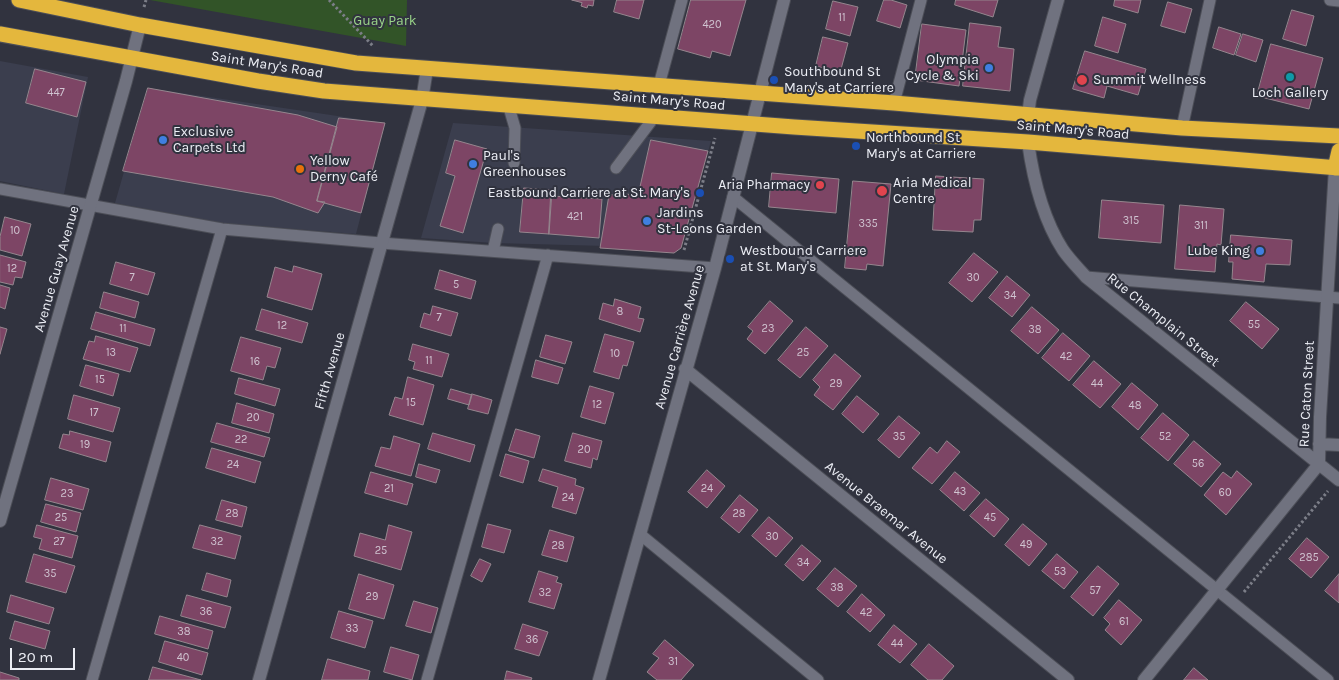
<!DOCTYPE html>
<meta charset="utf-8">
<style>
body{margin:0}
#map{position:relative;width:1339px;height:680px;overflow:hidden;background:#31333f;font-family:Karla,sans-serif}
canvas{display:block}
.scale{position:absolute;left:10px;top:648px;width:65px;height:22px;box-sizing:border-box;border:2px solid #eceef5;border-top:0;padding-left:6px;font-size:15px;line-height:18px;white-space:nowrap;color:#eceef5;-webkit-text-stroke:4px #31333f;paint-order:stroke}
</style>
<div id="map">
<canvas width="1339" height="680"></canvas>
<div class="scale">20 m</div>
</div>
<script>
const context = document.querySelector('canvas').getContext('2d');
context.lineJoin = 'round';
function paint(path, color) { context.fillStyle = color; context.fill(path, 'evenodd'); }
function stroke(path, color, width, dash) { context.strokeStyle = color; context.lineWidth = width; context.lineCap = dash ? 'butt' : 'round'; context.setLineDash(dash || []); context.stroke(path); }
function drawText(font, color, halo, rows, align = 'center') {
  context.font = font + ' Karla,sans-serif'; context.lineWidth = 4; context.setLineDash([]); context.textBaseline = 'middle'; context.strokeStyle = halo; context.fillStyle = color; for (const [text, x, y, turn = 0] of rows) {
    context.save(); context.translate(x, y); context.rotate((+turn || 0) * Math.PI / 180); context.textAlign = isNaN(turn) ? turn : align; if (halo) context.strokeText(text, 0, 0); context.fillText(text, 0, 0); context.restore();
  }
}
paint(new Path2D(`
 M0,61L88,77L64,194L0,181Z
 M148,88L385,123L356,234L224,223L115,203Z
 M453,123L711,141L681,248L494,243L421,238Z`), '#3b3e4e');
paint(new Path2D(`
 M150,0H407L406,46Z`), '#325428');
const building = new Path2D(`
 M572,0H594L593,6L588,5L587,8L581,6L582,3Z
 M617,0H644L639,19L614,12Z
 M691,0H746L730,56L712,51L710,58L678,49Z
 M884,0H891L907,5L900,28L877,21Z
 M956,0H998L993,17L955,5Z
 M1115,0H1141L1138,13L1114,6Z
 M833,1L858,7L850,36L826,29Z
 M1168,2L1192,9L1185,33L1161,26Z
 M1292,10L1314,16L1306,46L1283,39Z
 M1103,17L1126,24L1118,53L1095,46Z
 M970,23L1001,27L998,47L1014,49L1010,91L963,86Z
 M922,24L966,30L959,86L915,80Z
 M1219,27L1241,34L1234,55L1213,48Z
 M1243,34L1263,40L1256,62L1236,55Z
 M823,37L848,43L840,73L816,66Z
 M1271,44L1323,58L1309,109L1257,96Z
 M1085,51L1146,69L1138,95L1107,86L1104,98L1073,89Z
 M35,69L86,82L77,117L26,103Z
 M148,88L298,115L337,127L317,201L325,202L318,213L273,197L123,171Z
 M339,118L385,123L361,213L317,201Z
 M455,140L487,149L463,233L440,226L455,176L446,173Z
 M651,140L708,151L681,248L674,253L600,248L609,195L638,194Z
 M772,173L839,179L836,213L769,207Z
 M936,176L984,179L981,220H974L973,232L933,230Z
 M853,181L891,184L883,266L867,264L866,270L845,268Z
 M524,188L552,190L549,234L520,232Z
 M551,196L602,199L599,238L549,234Z
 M1102,200L1164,205L1161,243L1099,238Z
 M1180,205L1224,209L1221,245L1217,244L1215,272L1175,269Z
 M5,217L31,224L22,256L0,250V237Z
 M1231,235L1292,240L1290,265L1266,264L1264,282L1232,279L1233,262H1229Z
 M974,253L998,272L972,302L949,283Z
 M0,255L26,262L22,278L15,277L13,285L0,282Z
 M116,262L155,273L148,295L110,284Z
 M294,266L322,274L312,310L267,297L275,267L292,272Z
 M440,270L476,281L471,299L435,289Z
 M1007,276L1030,295L1012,317L989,298Z
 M0,285L10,288L5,309L0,307Z
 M104,292L139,302L135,318L100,308Z
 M615,299L641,307L638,318L644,319L640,332L599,319L603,303L613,306Z
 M770,301L793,321L765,354L747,339L753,331L748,327Z
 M1246,302L1279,329L1262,349L1230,321Z
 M433,306L458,313L451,336L420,327L424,313L430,315Z
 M1032,307L1059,330L1038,354L1011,331Z
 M262,309L308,323L302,343L256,330Z
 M96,312L155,329L150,346L91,329Z
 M0,327L7,329L0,354Z
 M806,327L828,346L800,378L778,360Z
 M1063,333L1090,356L1069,381L1042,358Z
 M605,334L634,342L627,366L623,365L619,379L594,372Z
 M546,335L572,342L565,364L540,357Z
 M96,336L138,348L130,372L83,359L89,341L94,342Z
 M241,337L281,348L275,368L267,366L263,380L231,371Z
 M413,344L449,354L442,377L413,369L415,362L409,360Z
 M835,354L861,376L833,410L814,395L820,387L813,380Z
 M536,360L563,368L558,384L532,377Z
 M1094,361L1121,384L1100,408L1073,385Z
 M86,365L119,374L113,396L80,386Z
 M408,377L434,385L423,425L389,415L395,397L402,399Z
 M239,378L280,389L275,406L235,394Z
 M1132,383L1158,405L1138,430L1112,407Z
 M590,386L614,393L605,424L581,417Z
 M451,389L472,395L469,405L448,399Z
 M472,394L492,400L488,414L468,409Z
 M74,395L120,408L113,432L68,419Z
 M857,396L879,414L863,433L842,414Z
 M237,403L274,414L269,433L232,423Z
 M1163,413L1189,435L1168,461L1141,438Z
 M899,416L920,433L899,458L878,440Z
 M217,423L270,438L264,457L211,442Z
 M516,429L540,436L534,458L509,451Z
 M70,431L111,442L106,462L59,448L63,434L69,435Z
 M433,433L475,445L470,462L428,449Z
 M573,433L602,441L597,460L593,458L591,468L565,461Z
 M394,436L420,444L411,476L375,466L381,447L390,449Z
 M947,441L960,452L932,484L912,468L930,447L937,453Z
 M1194,441L1221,464L1201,487L1174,464Z
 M212,448L261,462L255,483L206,468Z
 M506,454L529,461L523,483L500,476Z
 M419,464L440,470L436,483L416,477Z
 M543,469L576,479L575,485L584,488L576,514L552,507L558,487L539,481Z
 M707,470L725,486L707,508L688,492Z
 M1237,471L1252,484L1226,515L1204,495L1223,472L1231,478Z
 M371,472L413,484L407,505L365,493Z
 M955,472L980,493L964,511L940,490Z
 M51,478L89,489L83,510L45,500Z
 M740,495L758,510L739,533L721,518Z
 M986,499L1009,519L994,537L970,516Z
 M222,500L247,507L242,527L216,520Z
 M46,504L81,513L76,532L41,522Z
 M769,517L793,538L776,557L752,536Z
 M488,524L511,530L504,553L482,547Z
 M1023,524L1047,544L1029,566L1005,545Z
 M37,525L78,536L72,558L39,549L42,539L34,537Z
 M200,525L241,536L235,559L193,548Z
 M389,525L412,532L401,570L354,556L360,533L385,540Z
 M550,530L574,537L567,562L542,555Z
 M1307,538L1329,557L1311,578L1289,559Z
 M802,545L821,561L803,581L785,565Z
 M34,554L75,566L66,593L26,582Z
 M1057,554L1078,572L1064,589L1042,571Z
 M480,559L491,564L482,582L471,576Z
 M1098,566L1119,584L1093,616L1071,597Z
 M835,568L857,586L838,607L817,589Z
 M539,571L558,577L556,582L562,584L554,609L529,602Z
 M207,573L231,580L227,597L202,590Z
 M359,574L394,585L384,619L349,609Z
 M1339,574V603L1325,591Z
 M862,594L885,615L870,632L847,612Z
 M11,595L54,608L49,624L7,612Z
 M187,595L231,607L225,628L181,616Z
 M1119,600L1142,620L1121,645L1105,630L1110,624L1104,618Z
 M414,601L438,608L431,633L406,626Z
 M339,611L373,621L365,648L331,638Z
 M160,616L213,631L208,649L155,634Z
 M15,621L50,631L45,649L10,639Z
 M523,624L548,632L539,656L515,649Z
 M894,625L917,644L900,663L878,645Z
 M665,640L694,665L681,680H657L647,672L659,658L653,654Z
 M165,641L208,653L202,675L159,662Z
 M929,644L954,666L942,680H928L911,665Z
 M391,647L419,655L412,680L384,672Z
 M328,659L370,671L368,680H322Z
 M153,667L201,680H149Z
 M1194,668L1208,680H1184Z
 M507,671L532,678L531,680H505Z
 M0,672L19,678V680H0Z`);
paint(building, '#7d4565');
stroke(building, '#95868e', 1);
const lane = new Path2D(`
 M1330,0L1339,1
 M659,85L682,0
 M894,103L921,0
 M508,104L515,128L514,163
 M1182,128L1210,0
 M616,168L655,116
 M0,189L222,229L381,243L715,268
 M733,197L1328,680
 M493,251L498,229
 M1086,277L1339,298
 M641,535L818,680
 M92,680L222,229
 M427,680L548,255`);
const street = new Path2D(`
 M1028,116L1030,100L1058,0
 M1028,142C1033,178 1043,219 1063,250C1070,260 1078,268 1086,277L1339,480
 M685,369L1068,680
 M1319,444L1339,445
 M0,521L126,81L140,25
 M259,680L422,100L427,69
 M599,680L715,268L784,0
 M1144,680L1319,464L1320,417L1335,168`);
const highway = new Path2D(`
 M19,0L140,25L356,63L894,103L1182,128L1339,136
 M0,34L258,81L324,91L794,127L1028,142L1339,168
 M1335,168L1339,151`);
stroke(lane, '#4c4e57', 13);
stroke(street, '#4c4e57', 14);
stroke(highway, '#4c4e57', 17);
stroke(new Path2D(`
 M329,0L373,46
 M144,7L146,0
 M684,250L715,138
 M1244,592L1328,491`), '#7c7e88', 3, [2.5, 2.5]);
stroke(lane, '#70727f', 11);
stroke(street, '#70727f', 12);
stroke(highway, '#e4b73d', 15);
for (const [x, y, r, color] of [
 [989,68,5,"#3f7fe0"],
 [1290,77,5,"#0f9aa8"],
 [774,80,5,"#1a4fb4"],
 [1082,80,6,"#e0444e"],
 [163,140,5,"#3f7fe0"],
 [856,146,5,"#1a4fb4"],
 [473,164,5,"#3f7fe0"],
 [300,169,5,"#e8710a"],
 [820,185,5,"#e0444e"],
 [882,191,6,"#e0444e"],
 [700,193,5,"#1a4fb4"],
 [647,221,5,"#3f7fe0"],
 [1260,251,5,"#3f7fe0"],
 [730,259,5,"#1a4fb4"]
]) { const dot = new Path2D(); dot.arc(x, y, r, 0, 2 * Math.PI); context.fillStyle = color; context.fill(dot); stroke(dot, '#31333f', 2); }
drawText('11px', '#d0c4d1', null, [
 ["11",842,18],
 ["420",712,25],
 ["447",56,93],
 ["421",575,217],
 ["315",1131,221],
 ["335",868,224],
 ["311",1201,226],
 ["10",15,231],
 ["12",12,269],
 ["7",132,278],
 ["30",973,278],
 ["5",456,285],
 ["34",1010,296],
 ["8",620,312],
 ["7",439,318],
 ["55",1254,325],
 ["12",282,326],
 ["11",123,329],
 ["23",768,329],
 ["38",1035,330],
 ["13",111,353],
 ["25",803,353],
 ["10",615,354],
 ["42",1066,357],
 ["11",429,361],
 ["16",255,362],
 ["15",100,380],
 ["29",836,384],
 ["44",1097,384],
 ["15",411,403],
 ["12",597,405],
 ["48",1135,406],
 ["17",94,413],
 ["20",253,418],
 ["35",899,437],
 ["52",1165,437],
 ["22",241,440],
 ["19",85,445],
 ["20",584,450],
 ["56",1198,464],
 ["24",233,465],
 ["21",389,489],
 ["24",707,489],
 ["43",960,492],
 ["60",1225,493],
 ["23",67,494],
 ["24",568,498],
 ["28",232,514],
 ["28",739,514],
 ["25",61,518],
 ["45",990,518],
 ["30",772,537],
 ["27",59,542],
 ["32",217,542],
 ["49",1026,545],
 ["28",558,546],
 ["25",381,551],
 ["285",1309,558],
 ["34",803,563],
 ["53",1060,572],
 ["35",50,574],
 ["38",837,588],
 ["57",1095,591],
 ["32",545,593],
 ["29",372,597],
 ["36",206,612],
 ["42",866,613],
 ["61",1124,622],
 ["33",352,629],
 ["38",184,632],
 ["36",532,640],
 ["44",897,644],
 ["40",183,658],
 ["31",673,662]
]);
drawText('14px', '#9ad489', '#31333f', [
 ["Guay Park",385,21]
]);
drawText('14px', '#eceef5', '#31333f', [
 ["Olympia",979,60,"right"],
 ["Cycle & Ski",979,76,"right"],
 ["Southbound St",784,72],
 ["Mary's at Carriere",784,88],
 ["Summit Wellness",1093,80],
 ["Loch Gallery",1290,93,"center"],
 ["Exclusive",173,132],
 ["Carpets Ltd",173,148],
 ["Northbound St",866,138],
 ["Mary's at Carriere",866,154],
 ["Paul's",483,156],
 ["Greenhouses",483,172],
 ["Yellow",310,161],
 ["Derny Café",310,177],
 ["Aria Medical",893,183],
 ["Centre",893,199],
 ["Aria Pharmacy",810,185,"right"],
 ["Eastbound Carriere at St. Mary's",690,193,"right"],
 ["Jardins",657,213],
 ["St-Leons Garden",657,229],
 ["Westbound Carriere",740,251],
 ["at St. Mary's",740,267],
 ["Lube King",1250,251,"right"]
], 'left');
drawText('14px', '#eceef5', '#31333f', [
 ["Saint Mary's Road",267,65,9],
 ["Saint Mary's Road",669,101,5],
 ["Saint Mary's Road",1073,130,5],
 ["Avenue Guay Avenue",57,269,-74],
 ["Rue Champlain Street",1163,320,39],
 ["Avenue Carrière Avenue",680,337,-74],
 ["Fifth Avenue",330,371,-74],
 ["Rue Caton Street",1307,394,-87],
 ["Avenue Braemar Avenue",886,513,39]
]);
</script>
